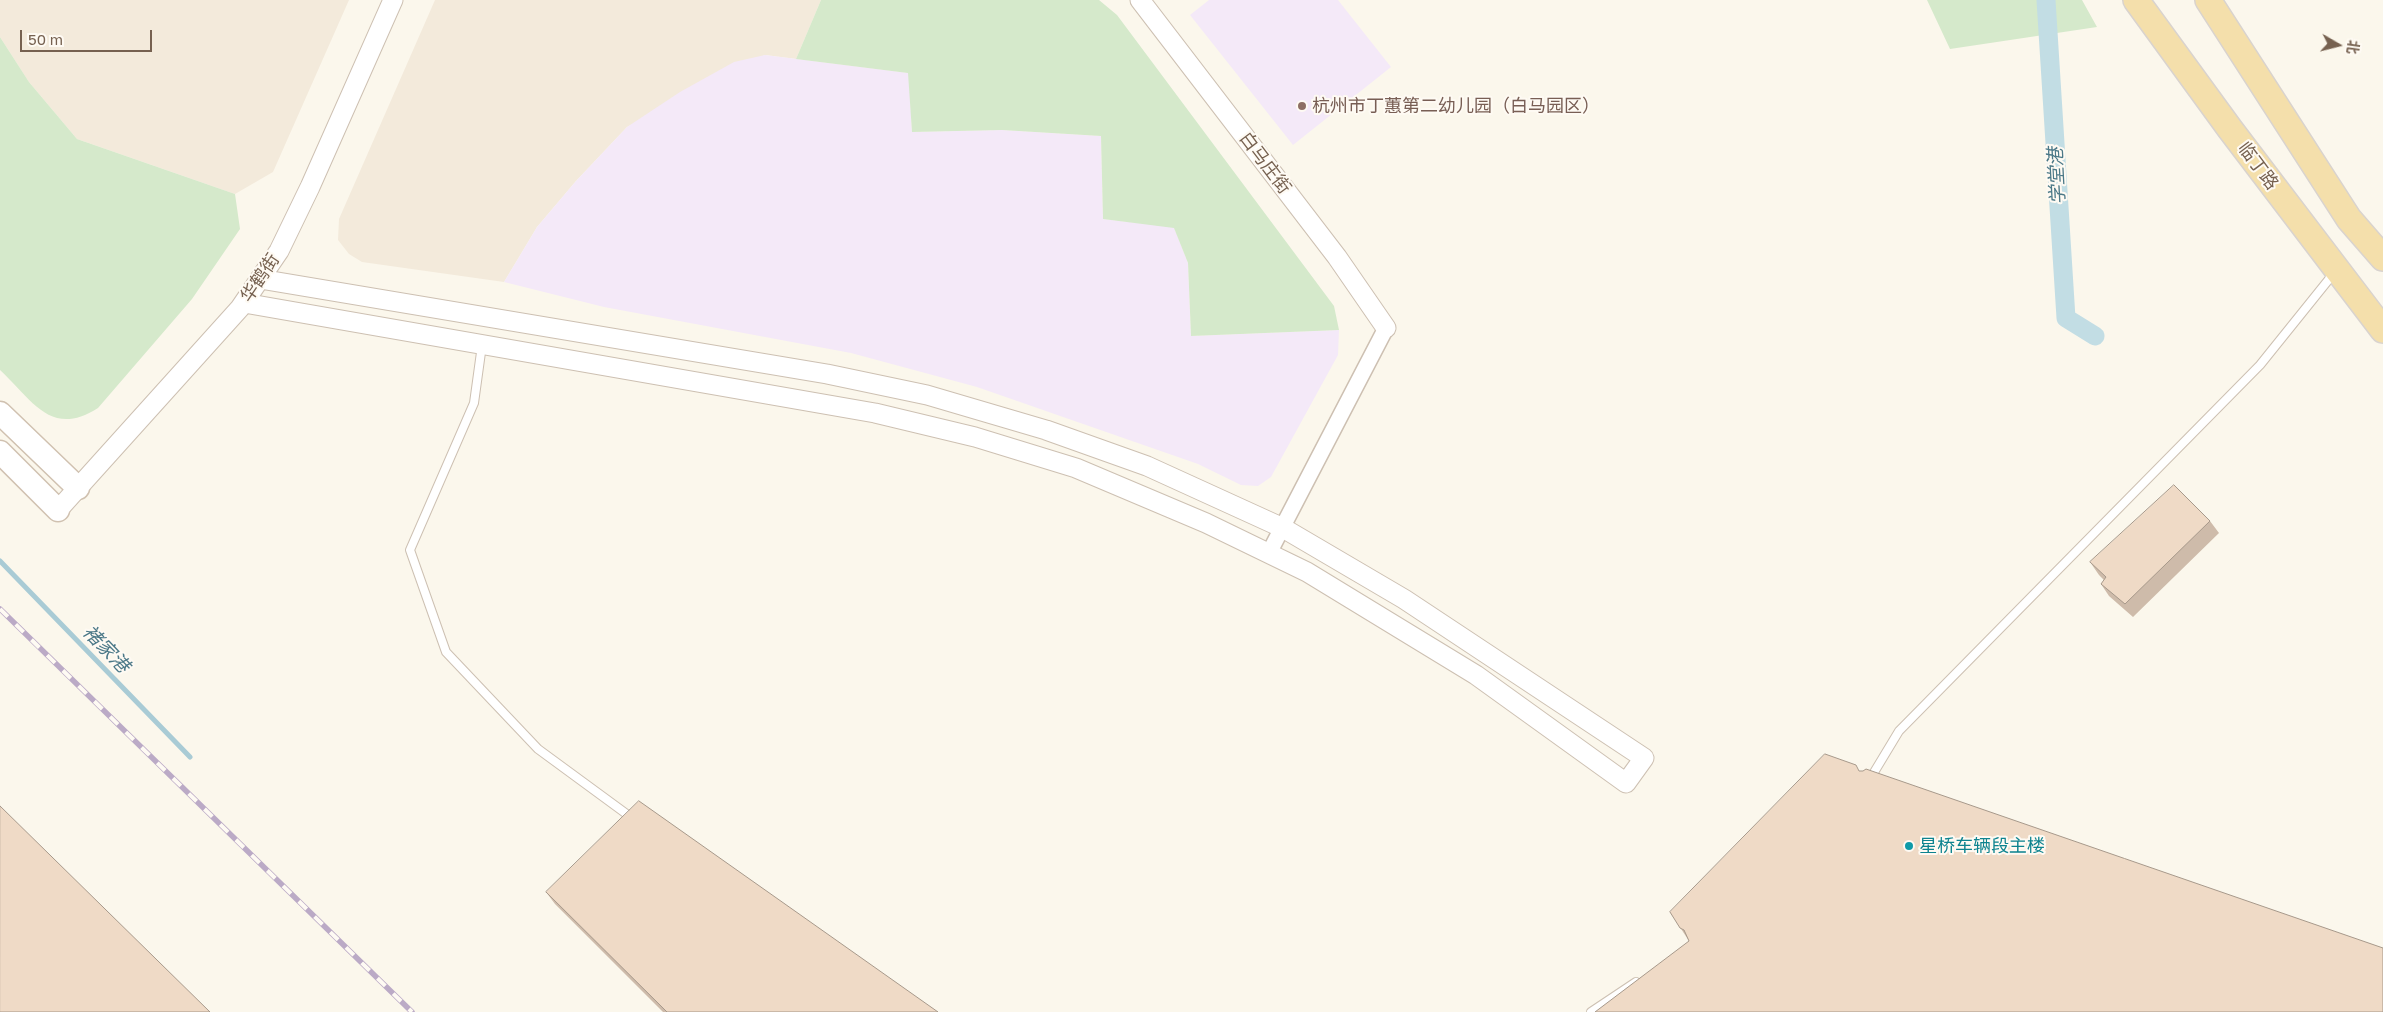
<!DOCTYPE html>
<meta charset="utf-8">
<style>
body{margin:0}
#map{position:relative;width:2383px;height:1012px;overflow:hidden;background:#fbf7ec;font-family:"Golos Text","Noto Sans SC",sans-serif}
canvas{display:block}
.north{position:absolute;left:2313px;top:20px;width:50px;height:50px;-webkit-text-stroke:4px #fefaf3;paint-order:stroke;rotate:98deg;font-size:14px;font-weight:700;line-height:20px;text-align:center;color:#766150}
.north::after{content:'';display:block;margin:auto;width:18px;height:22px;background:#766150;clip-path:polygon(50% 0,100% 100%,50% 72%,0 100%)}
.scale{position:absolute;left:20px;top:30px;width:132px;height:22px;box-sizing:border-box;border:2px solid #766150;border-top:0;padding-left:6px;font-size:15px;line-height:18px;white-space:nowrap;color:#766150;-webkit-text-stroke:4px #fefaf3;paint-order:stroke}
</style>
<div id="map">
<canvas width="2383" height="1012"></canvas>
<div class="north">北</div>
<div class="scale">50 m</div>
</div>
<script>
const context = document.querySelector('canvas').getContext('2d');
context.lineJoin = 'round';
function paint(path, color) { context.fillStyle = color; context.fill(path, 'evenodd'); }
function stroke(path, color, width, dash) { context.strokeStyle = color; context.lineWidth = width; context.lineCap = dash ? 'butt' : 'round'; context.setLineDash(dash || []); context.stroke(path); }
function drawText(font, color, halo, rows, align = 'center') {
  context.font = font + ' "Golos Text","Noto Sans SC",sans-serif'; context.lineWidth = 4; context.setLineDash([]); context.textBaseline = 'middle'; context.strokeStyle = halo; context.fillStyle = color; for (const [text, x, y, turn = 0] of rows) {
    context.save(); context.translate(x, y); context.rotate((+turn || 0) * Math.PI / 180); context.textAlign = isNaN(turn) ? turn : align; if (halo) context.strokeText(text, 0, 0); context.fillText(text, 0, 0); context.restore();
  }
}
paint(new Path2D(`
 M0,0H349L273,172L235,194L77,139L29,82L0,37Z
 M435,0H821L796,59L765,55L627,127L576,181L537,227L504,282L362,262L349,254L338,240L339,219Z`), '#f3eadb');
paint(new Path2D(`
 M1209,0H1338L1391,67L1293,145L1190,15Z
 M765,55L909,73L912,132L1002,130L1101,136L1103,219L1174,227L1188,263L1191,336L1339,330L1338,355L1271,477L1258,486L1241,485L1198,464L977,387L851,353L604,307L504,282L537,227L576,181L627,127L680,92L734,62Z`), '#f4e9f8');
paint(new Path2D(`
 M821,0H1099L1117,15L1334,306L1339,330L1191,336L1188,263L1174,228L1103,219L1101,136L1002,130L912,132L908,73L796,59Z
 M1927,0H2082L2097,27L1950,49Z
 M0,37L29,82L77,139L235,194L240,229L192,299L98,408C51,438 33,401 0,370Z`), '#d5e9cb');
stroke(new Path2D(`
 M0,561L190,757`), '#a9cbd5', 5);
stroke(new Path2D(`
 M2046,0L2066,318L2095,336`), '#c2dde4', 19);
const service = new Path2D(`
 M482,345L474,403L410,550L446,652L538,749L632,818
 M1870,779L1899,731L2260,365L2334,273
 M1591,1012L1636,982`);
const minor = new Path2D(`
 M1269,553L1386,328`);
const tertiary = new Path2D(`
 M1140,0L1337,257L1386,328
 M244,303L875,413L975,437L1076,468L1206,523L1307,572L1476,675L1626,783L1644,758L1404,599L1283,528L1147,466L1046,430L927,395L827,374L260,279
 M58,510L240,308L279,251L310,187L393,0`);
const secondary = new Path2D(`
 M0,413L78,488
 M0,452L58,510`);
const primary = new Path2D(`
 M2136,0L2230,129L2383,330
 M2208,0L2349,219L2383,258`);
stroke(service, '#cdc0b2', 10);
stroke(minor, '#cdc0b2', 18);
stroke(tertiary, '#cdc0b2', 21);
stroke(secondary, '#d0c1b0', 25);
stroke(primary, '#d9d3ce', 28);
stroke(service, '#fff', 8);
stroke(minor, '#fff', 15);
stroke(tertiary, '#fff', 19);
stroke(secondary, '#fff', 22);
stroke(primary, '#f4dfab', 25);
const rail = new Path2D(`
 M0,609L412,1012`);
stroke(rail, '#bbaac6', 5.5);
stroke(rail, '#fefaf3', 4, [11]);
paint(new Path2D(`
 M2210,521L2219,533L2133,617L2109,596L2101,584L2104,580L2099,575L2090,562Z
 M1860,771L1689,941L1670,912Z
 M546,892L938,1012H663L555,904Z`), '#cebbaa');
const building = new Path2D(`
 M2174,485L2210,521L2125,604L2101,584L2106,577L2090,562Z
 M1825,754L1856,765L1859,771H1863L1866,769L2383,948V1012H1595L1689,941L1684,930L1680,928L1670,912Z
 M639,801L938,1012H667L546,892Z
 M0,806L210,1012H0Z`);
paint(building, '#efdac6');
stroke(building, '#a7998b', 1);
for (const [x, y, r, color] of [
 [1302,106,5,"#8d6e63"],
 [1909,846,5,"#0f9aa8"]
]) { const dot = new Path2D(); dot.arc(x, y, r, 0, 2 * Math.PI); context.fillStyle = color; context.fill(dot); stroke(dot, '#fefaf3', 2); }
drawText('18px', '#785e54', '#fefaf3', [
 ["杭州市丁蕙第二幼儿园（白马园区）",1312,106]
], 'left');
drawText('18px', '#766150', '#fefaf3', [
 ["白马庄街",1265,163,53],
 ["临丁路",2258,166,53],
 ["华鹤街",260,278,-56]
]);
drawText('18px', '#0d838f', '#fefaf3', [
 ["星桥车辆段主楼",1919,846]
], 'left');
drawText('italic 19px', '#4b7887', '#fefaf3', [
 ["学堂港",2057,176,-93],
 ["褚家港",106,649,46]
]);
</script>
